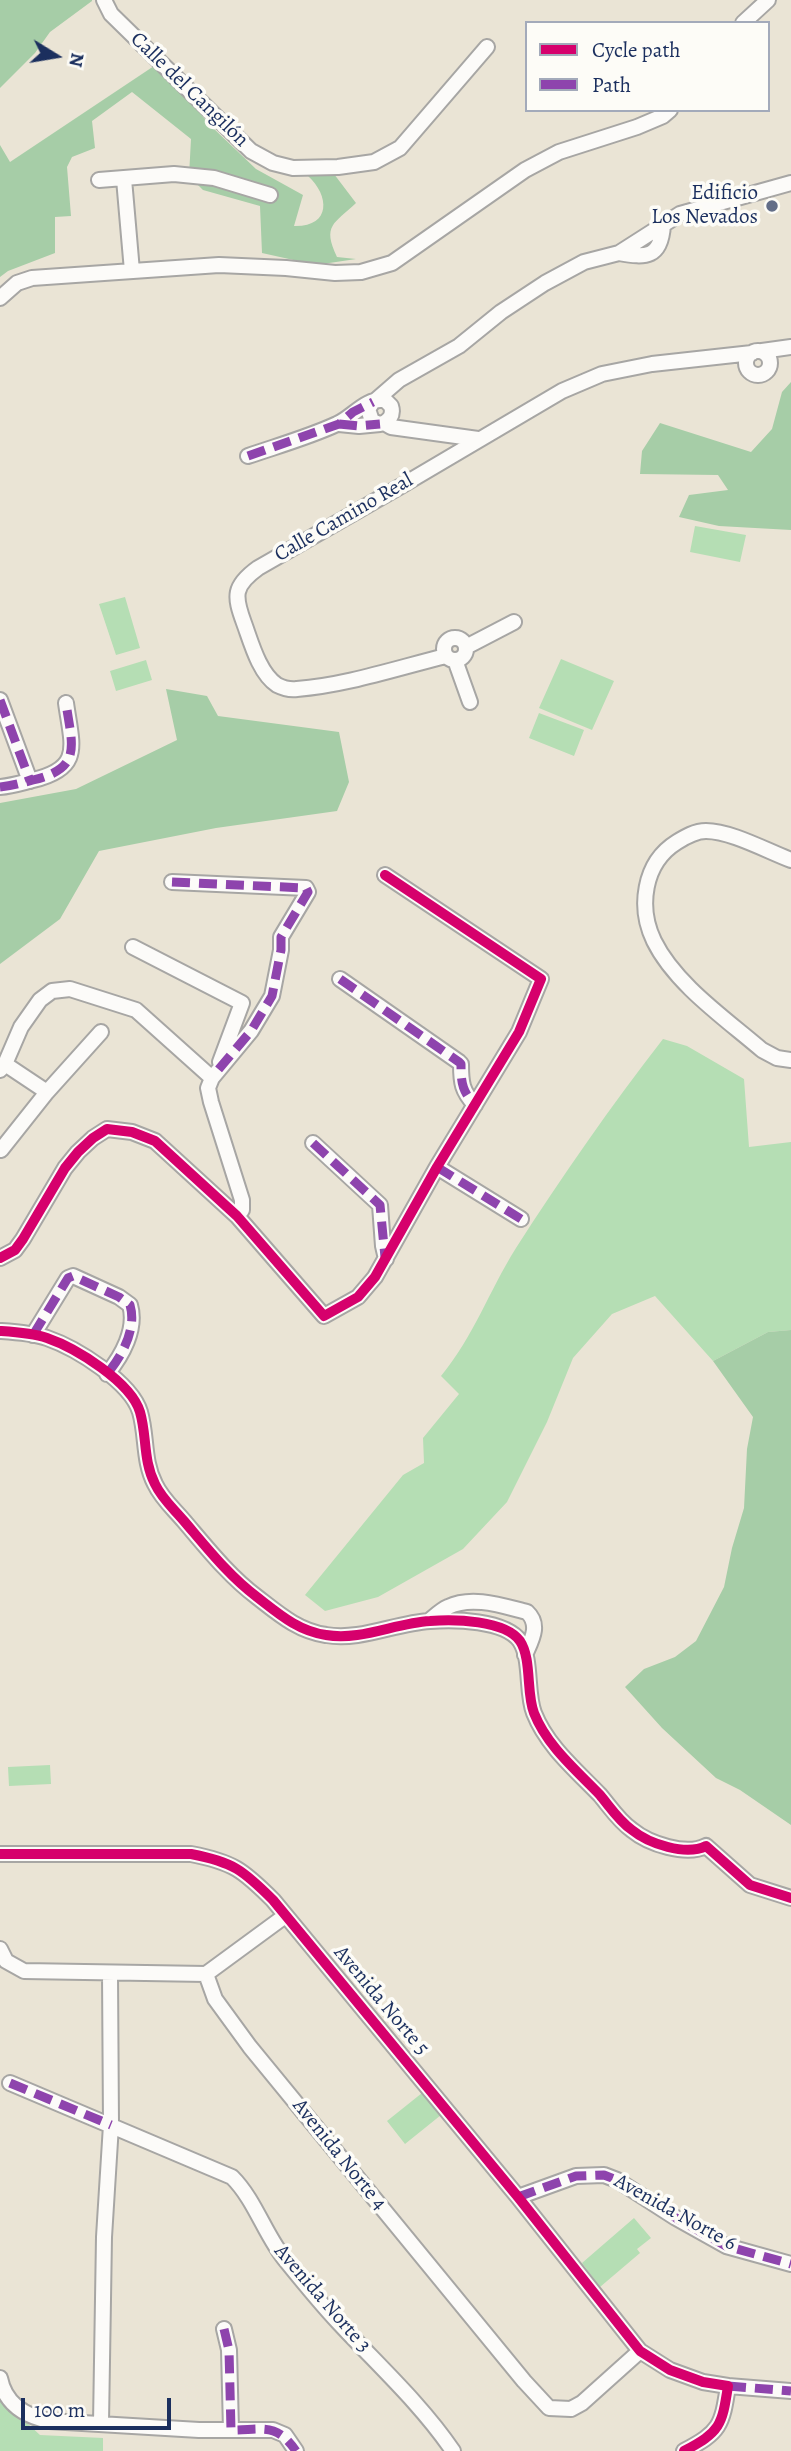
<!DOCTYPE html>
<meta charset="utf-8">
<style>
body{margin:0}
#map{position:relative;width:791px;height:2451px;overflow:hidden;background:#eae4d5;font-family:Alegreya,serif}
canvas{display:block}
.legend{position:absolute;left:525px;top:21px;width:245px;height:91px;box-sizing:border-box;background:#fdfcf7;border:2px solid #a3aaba;margin:0;padding:9px 12px;list-style:none;font-size:21px;color:#1b2f5e}
.legend li{display:flex;align-items:center;gap:14px;height:35px}
.legend b{width:35px;border:2px solid #a3aaba}
.north{position:absolute;left:21px;top:21px;width:70px;height:70px;-webkit-text-stroke:5px #fdfcf7;paint-order:stroke;rotate:101deg;font-size:19px;font-weight:700;line-height:28px;text-align:center;color:#1b2f5e}
.north::after{content:'';display:block;margin:auto;width:24px;height:32px;background:#1b2f5e;clip-path:polygon(50% 0,100% 100%,50% 72%,0 100%)}
.scale{position:absolute;left:21px;top:2398px;width:150px;height:32px;box-sizing:border-box;border:4px solid #1b2f5e;border-top:0;padding-left:9px;font-size:21px;line-height:24px;white-space:nowrap;color:#1b2f5e;-webkit-text-stroke:5px #fdfcf7;paint-order:stroke}
</style>
<div id="map">
<canvas width="791" height="2451"></canvas>
<ul class="legend">
<li><b style="height:9px;background:#d6006c"></b>Cycle path</li>
<li><b style="height:9px;background:#8e44ad"></b>Path</li>
</ul>
<div class="north">N</div>
<div class="scale">100 m</div>
</div>
<script>
const context = document.querySelector('canvas').getContext('2d');
context.lineJoin = 'round';
function paint(path, color) { context.fillStyle = color; context.fill(path, 'evenodd'); }
function stroke(path, color, width, dash) { context.strokeStyle = color; context.lineWidth = width; context.lineCap = dash ? 'butt' : 'round'; context.setLineDash(dash || []); context.stroke(path); }
function drawText(font, color, halo, rows, align = 'center') {
  context.font = font + ' Alegreya,serif'; context.lineWidth = 7; context.setLineDash([]); context.textBaseline = 'middle'; context.strokeStyle = halo; context.fillStyle = color; for (const [text, x, y, turn = 0] of rows) {
    context.save(); context.translate(x, y); context.rotate((+turn || 0) * Math.PI / 180); context.textAlign = isNaN(turn) ? turn : align; if (halo) context.strokeText(text, 0, 0); context.fillText(text, 0, 0); context.restore();
  }
}
paint(new Path2D(`
 M695,526L746,535L740,562L690,552Z
 M125,597L140,648L116,655L99,604Z
 M561,659L614,681L592,730L539,708Z
 M146,660L152,680L116,691L110,671Z
 M539,713L584,730L574,756L529,738Z
 M663,1039L687,1046L744,1079L749,1147L791,1142V1330L768,1332L713,1361L655,1296L612,1314L573,1358L547,1422L507,1502L463,1549L378,1597L325,1611L305,1595L403,1475L424,1463L423,1438L459,1394L441,1376C474,1336 489,1291 516,1248C562,1176 611,1106 663,1039Z
 M50,1765L51,1784L9,1786L8,1767Z
 M422,2093L441,2115L405,2144L387,2121Z
 M634,2218L651,2238L637,2249L640,2253L600,2287L582,2263Z
 M0,2398L40,2435L103,2438V2451H0Z`), '#b5deb4');
paint(new Path2D(`
 M0,0H92V1L50,32L35,53L0,88Z
 M157,64L212,127L256,169L303,195L294,226C331,227 330,196 308,176L334,174L356,203C334,224 322,225 337,257L356,259L316,265L262,253L260,206L203,190L189,176L191,139L132,92L92,121L95,148L72,157L67,167L71,216L55,217V253L8,271L0,277V145L10,162Z
 M791,382V530L719,526L679,517L689,495L728,490L718,475L640,474L642,451L660,423L751,452L772,429L782,392Z
 M166,689L207,696L218,716L339,732L349,782L337,811L216,828L99,851L60,919L0,964V803L76,789L177,740Z
 M791,1330V1825L740,1790L716,1778L662,1728L625,1687L644,1669L675,1657L696,1641L724,1587L732,1548L744,1508L747,1449L753,1417L713,1361L768,1332Z`), '#a6cda7');
const minor = new Path2D(`
 M104,0L111,14L251,151L273,163L293,168L338,167L374,162L400,148L487,47
 M743,23L768,0
 M124,179L132,271
 M99,180L174,174L214,178L270,195
 M619,253C646,258 661,258 663,225
 M0,298L17,283L32,278L219,265L286,268L335,273L361,272L392,263L525,170L559,152L637,127L663,116L670,110
 M762,351L791,347
 M746 363a12 12 0 1 1 24 0a12 12 0 1 1-24 0Z
 M376,400L399,380L459,346L501,312L545,283L584,262L619,253L680,214L791,183
 M384,423L391,427L478,439
 M339,424L359,426L380,424
 M248,456C277,446 309,437 337,424C353,417 365,398 385,400L391,406C394,415 389,422 380,424L372,421L368,409L373,402
 M444 649a11 11 0 1 1 22 0a11 11 0 1 1-22 0Z
 M466,647L514,622
 M446,656C397,668 347,685 297,689C290,690 283,688 277,685C259,673 251,642 244,623C234,596 233,586 258,568L401,486L562,391L602,374L652,364L752,353
 M455,660L470,702
 M0,700L30,781
 M0,787C12,786 21,783 33,780C83,768 72,746 66,703
 M791,860C767,851 731,831 706,831C695,831 685,837 677,842C643,863 638,908 654,941C675,984 726,1019 762,1050L777,1058L791,1060
 M172,882L306,888L308,892L281,937V950L272,996L251,1031L212,1078L208,1088L211,1102L242,1200V1210L237,1216
 M133,947L242,1003L220,1062
 M340,979L459,1062L461,1064C461,1083 462,1091 475,1105
 M5,1064L47,1092L101,1032
 M0,1070L5,1064L21,1027L40,1000L52,991L70,989L136,1010L212,1078
 M313,1143L380,1205L383,1246L386,1259
 M1,1150L47,1092
 M437,1167L521,1219
 M0,1258L15,1250L23,1239L65,1168L78,1152L93,1138L107,1129L132,1132L155,1141L237,1216L324,1316L358,1297L375,1277L437,1167L519,1032L541,979L385,875
 M0,1331C15,1332 32,1333 47,1338C76,1348 131,1382 140,1412C147,1436 143,1461 155,1484C162,1499 174,1509 184,1521C207,1548 229,1576 257,1597C279,1614 298,1631 326,1635C361,1641 395,1623 430,1621C454,1619 505,1620 520,1641C532,1659 526,1693 534,1713C547,1746 576,1770 600,1795C610,1807 619,1821 632,1830C649,1844 686,1856 706,1846L750,1885L791,1898
 M33,1335L68,1278L73,1276L119,1297L130,1305C137,1329 122,1356 107,1374
 M429,1621C435,1616 441,1610 448,1607C472,1595 503,1606 527,1612C541,1625 531,1641 525,1655
 M0,1854H191C233,1862 243,1870 273,1900L518,2197L640,2351L670,2370L703,2382L728,2386C722,2426 720,2432 684,2451
 M0,1949L6,1961L24,1971L206,1974L215,1999L250,2047L524,2381L549,2408L571,2409L582,2403L640,2351
 M206,1974L285,1916
 M10,2083L232,2177C256,2201 265,2236 287,2262C304,2283 321,2304 339,2323C378,2365 421,2404 453,2451
 M518,2197L576,2176L604,2175L617,2180L676,2218L726,2246L791,2264
 M224,2329L229,2350L231,2430
 M0,2378C5,2404 25,2416 49,2421L199,2430H273L285,2435L296,2451
 M728,2386L791,2391
 M101,2423L104,2237L111,2125L110,1974`);
stroke(minor, '#a7a6a4', 18);
stroke(minor, '#fcfbf9', 14);
stroke(new Path2D(`
 M339,424L359,426L380,424
 M248,456L339,424L353,412L373,402
 M0,700L30,781
 M0,787C12,786 21,783 33,780C83,768 72,746 66,703
 M172,882L306,888L308,892L281,937V950L272,996L251,1031L218,1070
 M340,979L459,1062L461,1064C461,1083 462,1091 475,1105
 M313,1143L380,1205L385,1257
 M437,1167L521,1219
 M33,1335L68,1278L73,1276L119,1297L130,1305C137,1329 122,1356 107,1374
 M10,2083L111,2125
 M518,2197L576,2176L604,2175L617,2180L676,2218L726,2246L791,2264
 M224,2329L229,2350L231,2430C263,2430 276,2422 296,2451
 M728,2386L791,2391`), '#8e44ad', 9, [18, 9]);
stroke(new Path2D(`
 M0,1258L15,1250L23,1239L65,1168L78,1152L93,1138L107,1129L132,1132L155,1141L237,1216L324,1316L358,1297L375,1277L437,1167L519,1032L541,979L385,875
 M0,1331C15,1332 32,1333 47,1338C76,1348 131,1382 140,1412C147,1436 143,1461 155,1484C162,1499 174,1509 184,1521C207,1548 229,1576 257,1597C279,1614 298,1631 326,1635C361,1641 395,1623 430,1621C454,1619 505,1620 520,1641C532,1659 526,1693 534,1713C547,1746 576,1770 600,1795C610,1807 619,1821 632,1830C649,1844 686,1856 706,1846L750,1885L791,1898
 M0,1854H191C233,1862 243,1870 273,1900L518,2197L640,2351L670,2370L703,2382L728,2386C722,2426 720,2432 684,2451`), '#d6006c', 10);
for (const [x, y, r, color] of [
 [772,206,7,"#636e88"]
]) { const dot = new Path2D(); dot.arc(x, y, r, 0, 2 * Math.PI); context.fillStyle = color; context.fill(dot); stroke(dot, '#fdfcf7', 2.5); }
drawText('21px', '#1b2f5e', '#fdfcf7', [
 ["Calle del Cangilón",189,90,44],
 ["Calle Camino Real",344,518,-30],
 ["Avenida Norte 5",381,2001,50],
 ["Avenida Norte 4",339,2155,51],
 ["Avenida Norte 6",675,2213,29],
 ["Avenida Norte 3",322,2299,49]
]);
drawText('21px', '#1b2f5e', '#fdfcf7', [
 ["Edificio",758,194],
 ["Los Nevados",758,218]
], 'right');
</script>
